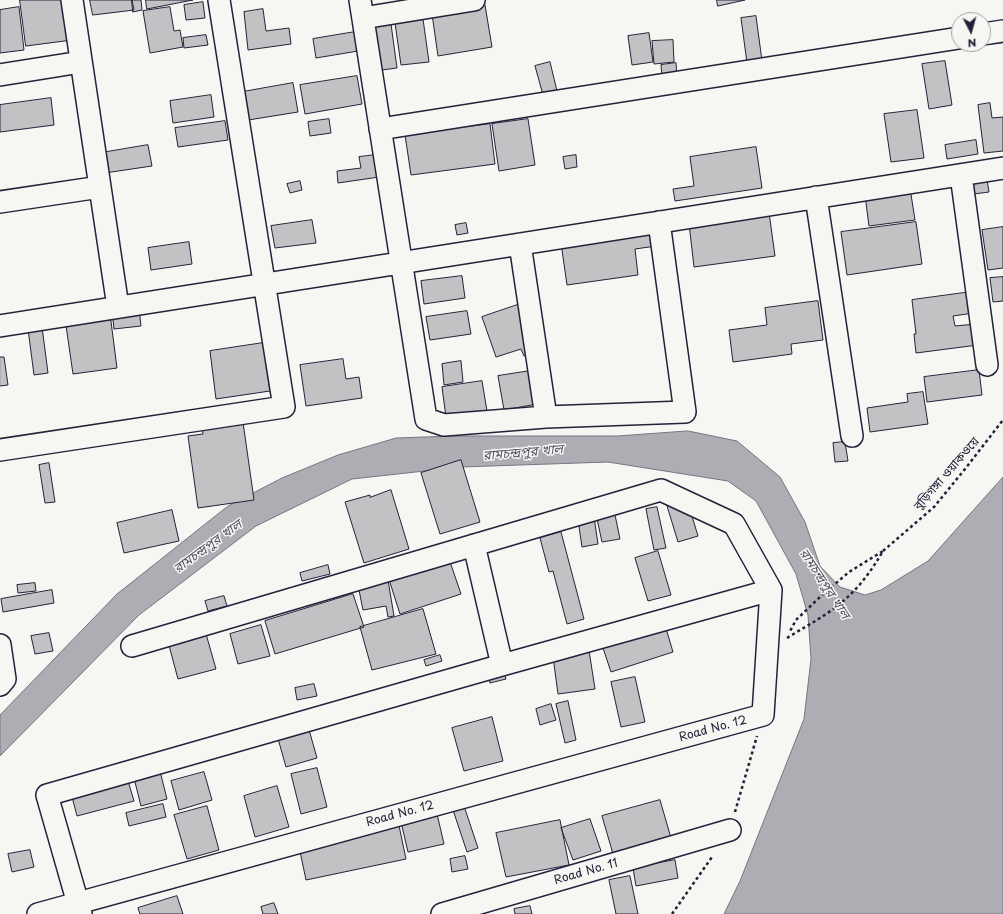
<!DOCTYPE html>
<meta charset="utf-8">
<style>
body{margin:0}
#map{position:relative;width:1003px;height:914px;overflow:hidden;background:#f6f6f2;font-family:"Playpen Sans",sans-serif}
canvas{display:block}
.north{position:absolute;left:951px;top:12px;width:40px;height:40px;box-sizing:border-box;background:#f6f6f2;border:1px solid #a1a1a9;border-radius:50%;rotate:174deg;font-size:11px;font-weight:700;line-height:16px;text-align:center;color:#22223b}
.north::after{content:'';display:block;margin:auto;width:14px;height:18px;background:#22223b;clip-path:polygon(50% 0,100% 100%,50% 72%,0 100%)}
</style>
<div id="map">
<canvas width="1003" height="914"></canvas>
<div class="north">N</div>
</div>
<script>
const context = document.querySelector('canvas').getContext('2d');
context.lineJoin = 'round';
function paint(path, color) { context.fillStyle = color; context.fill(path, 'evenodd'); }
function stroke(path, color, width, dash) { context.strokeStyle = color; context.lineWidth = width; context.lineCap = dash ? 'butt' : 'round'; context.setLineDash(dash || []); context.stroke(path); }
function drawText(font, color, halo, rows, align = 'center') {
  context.font = font + ' "Playpen Sans","Noto Sans Bengali",sans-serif'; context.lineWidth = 3; context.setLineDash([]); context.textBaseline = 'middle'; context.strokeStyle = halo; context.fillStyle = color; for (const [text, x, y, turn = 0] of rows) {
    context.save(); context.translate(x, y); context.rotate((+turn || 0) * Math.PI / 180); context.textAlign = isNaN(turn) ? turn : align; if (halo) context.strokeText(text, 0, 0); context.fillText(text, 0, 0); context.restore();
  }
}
const water = new Path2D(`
 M688,431L737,441L780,477L805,522L820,566L840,587L865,595L881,590L928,561L1003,477V914H724L740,881L804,719L811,659L808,615L796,574L756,501L728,481L608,462L461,467L352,479L256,526L139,615L0,756V715L117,594L228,506L282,478L338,455L396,438L453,436H617Z`);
paint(water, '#adadb3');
stroke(water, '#757583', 1);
const building = new Path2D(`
 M20,0H75L80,39L26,46Z
 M90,0H132L134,10L93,15Z
 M132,0H141L142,10L133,12Z
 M146,0H193L147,9Z
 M717,0H745L718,6Z
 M203,2L205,18L186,20L184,5Z
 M485,5L492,47L438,56L432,14Z
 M19,7L24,50L0,53V10Z
 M170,7L174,31L180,30L183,47L150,53L143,11Z
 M263,9L266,31L289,28L291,44L248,50L244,12Z
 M756,16L762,61L747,63L741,18Z
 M423,19L429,62L401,65L395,23Z
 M391,24L397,68L374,71L368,27Z
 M361,31L364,50L316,58L313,39Z
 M649,33L653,62L632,65L628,36Z
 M206,35L208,45L184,48L183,38Z
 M673,40L674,62L654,64L652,41Z
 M945,61L952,105L929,109L922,64Z
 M550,62L557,91L543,95L535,66Z
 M676,63L677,76L662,77L661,65Z
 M357,76L362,104L305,114L300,85Z
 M293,83L298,112L242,121L237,93Z
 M211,95L214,117L173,123L170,101Z
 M51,98L54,125L0,132V105Z
 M990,103L992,118L1003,117V151L984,153L978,105Z
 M917,110L924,158L891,162L884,114Z
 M329,119L331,133L310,136L308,122Z
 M528,119L535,165L499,171L492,124Z
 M225,121L228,140L178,147L175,128Z
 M490,124L495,164L411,175L405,135Z
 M976,140L978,154L947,159L945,145Z
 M148,145L152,166L98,174L95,154Z
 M756,147L762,188L675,201L673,189L694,186L690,157Z
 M384,154L386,176L338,183L337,171L361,168L359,157Z
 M576,155L577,167L565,169L563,157Z
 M986,173L989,192L974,194L971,176Z
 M300,181L302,190L290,193L287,184Z
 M910,188L915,220L869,226L865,195Z
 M768,205L775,256L694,267L688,215Z
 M652,216L656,246L635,249L638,275L567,285L559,229Z
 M312,220L316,243L275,248L271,226Z
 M916,222L922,264L847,275L841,232Z
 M466,223L468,233L457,235L455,225Z
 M1003,227V268L988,270L982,230Z
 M189,242L192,264L151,270L148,248Z
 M462,276L465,298L424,304L421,281Z
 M1003,277V301L993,302L990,278Z
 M971,292L974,313L953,316L955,326L976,324L978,345L916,353L914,334H916L912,300Z
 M529,301L545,349L524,356L521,349L496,357L482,317Z
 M818,301L823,340L791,344L792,354L733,362L729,330L767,325L765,308Z
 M109,306L117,368L73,374L64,312Z
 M139,308L141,326L114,329L112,311Z
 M467,311L471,334L430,340L426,317Z
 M42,327L48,373L34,375L28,329Z
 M263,343L270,391L216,399L210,351Z
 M0,357H4L8,385L0,386Z
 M343,359L346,379L359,377L362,398L306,406L300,365Z
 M461,361L463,382L444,385L442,364Z
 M543,369L548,402L504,410L498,376Z
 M979,370L982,395L927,402L924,377Z
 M482,381L487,411L446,417L442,387Z
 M923,392L928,424L870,432L867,408L908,402L907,394Z
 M242,415L254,500L198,508L188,436L203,434L201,421Z
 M845,442L848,461L835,462L833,443Z
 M461,460L480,522L440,534L421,473Z
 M49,463L55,502L45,503L39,465Z
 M391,490L409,549L364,563L345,502L370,495V497Z
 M684,490L698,536L678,542L664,496Z
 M657,507L666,548L654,550L646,509Z
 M172,510L179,541L124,553L117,523Z
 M614,510L620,539L602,542L596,514Z
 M594,517L598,544L582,547L578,520Z
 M561,532L584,619L567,624L553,571L549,572L540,538Z
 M446,550L461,594L400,614L386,570Z
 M658,551L671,595L648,601L635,558Z
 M328,565L330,574L302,581L300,573Z
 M388,580L394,616L388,617L386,606L363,610L358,585Z
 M35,583L36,591L18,593L17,585Z
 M52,590L54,603L3,612L1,599Z
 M353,594L364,627L275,654L265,621Z
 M224,596L227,606L208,611L205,601Z
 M423,609L436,654L372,670L360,627Z
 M261,625L270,656L238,664L230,634Z
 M665,625L673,652L611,672L602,645Z
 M204,627L216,669L178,679L167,638Z
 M49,633L53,651L35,654L31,636Z
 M588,644L595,689L558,694L552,649Z
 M440,655L442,661L426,666L424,660Z
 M501,663L506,679L490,683L486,668Z
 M635,677L645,722L621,727L611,682Z
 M314,684L317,696L297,700L295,688Z
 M568,701L576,740L565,743L556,704Z
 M551,704L556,720L540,725L536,709Z
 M492,717L503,761L464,771L452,728Z
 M306,719L317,758L286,767L275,728Z
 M158,763L167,799L141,806L132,770Z
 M317,768L327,807L301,814L291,774Z
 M204,772L212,800L179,810L171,781Z
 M126,774L134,801L77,816L70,789Z
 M277,786L289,827L255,837L244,796Z
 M660,800L671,838L613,854L602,816Z
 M434,801L444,844L408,852L398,809Z
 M463,803L478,848L467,852L452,807Z
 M163,804L166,817L129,826L126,813Z
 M207,806L219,850L187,859L174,815Z
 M397,816L406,859L306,880L297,837Z
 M590,819L601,851L573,860L561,828Z
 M560,820L569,865L506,877L496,833Z
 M30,850L34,867L12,872L8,854Z
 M465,856L468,869L452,872L450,859Z
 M675,860L678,878L636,886L633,868Z
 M630,876L638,914H616L609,880Z
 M177,896L183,914H140L138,908Z
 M274,903L278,914H263L261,907Z
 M530,906L532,914H515L514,909Z`);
paint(building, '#c2c2c4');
stroke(building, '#22223b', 1);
const minor = new Path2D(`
 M72,0L118,307
 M360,0L426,419L444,425L546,417L685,412L659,222
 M363,18L474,0
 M983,34L1003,31
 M0,75L81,62
 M380,129L959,38
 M961,175L987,365
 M816,197L852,436
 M0,202L100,187
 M520,244L546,417
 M0,326L1003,168
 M0,450L284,407L219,0
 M474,545L502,665
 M0,645L5,679L0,685
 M38,914L763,715L771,590L734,524L661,490L132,646
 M81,914L47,795L502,665L771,590
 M442,914L730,830`);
stroke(minor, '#22223b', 24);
stroke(new Path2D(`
 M883,551L934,507L965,469L1003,420
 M787,638C806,626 826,616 842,602C859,588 872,570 883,551L849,572L820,597L796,620L789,633
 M735,812L757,736
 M672,914L712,857`), '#22223b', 2.5, [3, 3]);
stroke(minor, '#f6f6f2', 21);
drawText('12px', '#22223b', '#f6f6f2', [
 ["বুড়িগঙ্গা ওয়াকওয়ে",947,474,-49],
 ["Road No. 12",713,729,-15],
 ["Road No. 12",400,814,-15],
 ["Road No. 11",586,872,-16]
]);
drawText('italic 13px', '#535365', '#f6f6f2', [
 ["রামচন্দ্রপুর খাল",523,453,-5],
 ["রামচন্দ্রপুর খাল",208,547,-36],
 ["রামচন্দ্রপুর খাল",824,584,57]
]);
</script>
